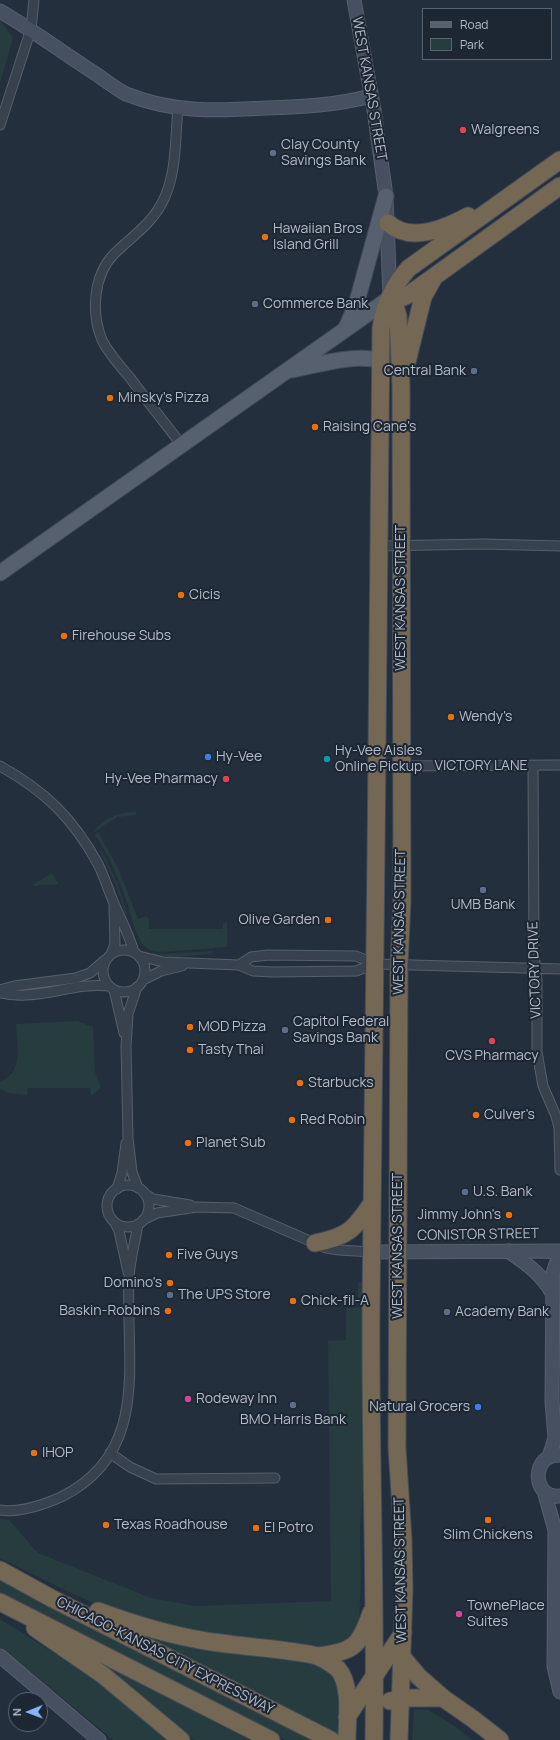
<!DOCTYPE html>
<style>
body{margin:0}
#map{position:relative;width:560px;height:1740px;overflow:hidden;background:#242f3e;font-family:Manrope,sans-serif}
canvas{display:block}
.legend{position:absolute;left:422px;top:8px;width:130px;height:52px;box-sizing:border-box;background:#1d2633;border:1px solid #59626f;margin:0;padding:5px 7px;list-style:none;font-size:12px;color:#b4bcc9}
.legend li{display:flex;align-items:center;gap:8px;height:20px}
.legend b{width:20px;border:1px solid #59626f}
.north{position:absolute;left:8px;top:1692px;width:40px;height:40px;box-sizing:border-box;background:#1d2633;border:1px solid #59626f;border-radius:50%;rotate:269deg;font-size:11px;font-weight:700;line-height:16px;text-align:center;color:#b4bcc9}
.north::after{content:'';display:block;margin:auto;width:14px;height:18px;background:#8ab4f8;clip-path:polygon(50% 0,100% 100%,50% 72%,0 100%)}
</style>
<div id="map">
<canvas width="560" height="1740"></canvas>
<ul class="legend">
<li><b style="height:5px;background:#56606e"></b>Road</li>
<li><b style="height:11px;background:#263c3f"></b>Park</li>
</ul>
<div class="north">N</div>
</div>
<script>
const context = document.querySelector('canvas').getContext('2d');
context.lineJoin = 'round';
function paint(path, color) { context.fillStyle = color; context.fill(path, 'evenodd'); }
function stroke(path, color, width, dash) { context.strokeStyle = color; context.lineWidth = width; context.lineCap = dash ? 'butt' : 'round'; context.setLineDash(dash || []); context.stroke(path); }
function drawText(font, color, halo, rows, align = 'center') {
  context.font = font + ' Manrope,sans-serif'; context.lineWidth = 4; context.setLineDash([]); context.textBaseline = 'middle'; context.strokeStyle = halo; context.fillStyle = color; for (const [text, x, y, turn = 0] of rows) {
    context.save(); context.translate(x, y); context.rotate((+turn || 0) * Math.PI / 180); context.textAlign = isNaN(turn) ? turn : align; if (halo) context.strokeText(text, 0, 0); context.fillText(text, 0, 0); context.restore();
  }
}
paint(new Path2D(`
 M0,20L13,38L0,83Z
 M136,811V815L117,817L94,832L93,831L108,818H113V816L115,815Z
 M98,832L118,868L138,919L146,916L149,919V929H223V924L226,922L227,924V947L162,952C153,952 146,949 141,942C134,931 130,911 126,899C118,876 108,854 95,835Z
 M101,849L117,882L128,916L125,913L116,885L100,852Z
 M52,873L58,884L34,886V884Z
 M213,951V953L210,954C191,955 169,959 151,955L152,953L163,954Z
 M77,1021L93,1027L95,1072L101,1088L91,1096L90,1088H28L27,1095L9,1093L0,1089V1082C24,1072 17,1045 16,1024Z
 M358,1282L363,1283L365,1471L360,1527L361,1579L359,1623L356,1636L333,1648L302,1645L186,1629L142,1619L98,1605L67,1591L0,1558V1519L9,1520L38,1553L151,1598L196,1606L331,1601L328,1341L346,1340V1308H358Z
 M0,1579L313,1740H285L0,1594Z
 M0,1619L89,1675L168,1740H113L35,1675L0,1648Z
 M140,1633L301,1661C307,1663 314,1664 319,1666C346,1680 341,1708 339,1734Z
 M96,1662L109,1667L249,1740H194L96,1664Z
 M414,1709L428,1710L453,1725L472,1740H412Z`), '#263c3f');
const street = new Path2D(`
 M178,108C175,139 177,173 163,201C151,225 132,236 114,254C93,276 91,313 102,340C109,354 121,367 131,379C147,401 164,422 181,444
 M0,125L31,29L34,0
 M380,546L483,544L560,546
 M0,766C45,791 73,818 98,864C104,876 108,889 113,901C120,918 129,934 134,952
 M402,766L560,765
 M533,766L534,953L537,981V1052L543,1086L556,1116L559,1128L560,1170
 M103 971a21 21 0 1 1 42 0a21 21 0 1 1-42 0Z
 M111,954L115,944L114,907
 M139,956L163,962L239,965L253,971L272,972L356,971L375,964
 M239,965L251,957L268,955L356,956L375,964L560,969
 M143,980L161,971L182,966
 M137,987L128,1014L126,1046L128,1138L132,1172L138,1188
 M0,990L14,986L76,978L90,973L105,960
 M114,990L124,1033
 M0,993C8,994 17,996 25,995C54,994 79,983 109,986
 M107 1206a21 21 0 1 1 42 0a21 21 0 1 1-42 0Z
 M117,1189L122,1173L126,1143
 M144,1193L153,1199L190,1205
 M143,1220L157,1213L197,1207L234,1208L326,1248L339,1250L372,1252
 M115,1223L119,1231L128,1272
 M110,1453L130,1467L156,1479L275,1478
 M0,1510C20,1513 43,1505 61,1497C152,1452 125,1359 129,1278C130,1260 135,1242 138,1224`);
const secondary = new Path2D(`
 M354,0L374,110L386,196L390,297
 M0,11C33,30 63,53 96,74C105,80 116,89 126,94C174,113 216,111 266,108C302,107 337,105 371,96
 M508,1251C527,1264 543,1275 553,1295
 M372,1252L560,1251
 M560,1455C531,1453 531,1499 560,1496
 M549,1457L555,1438L552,1402L553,1273L560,1252
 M544,1491L555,1530L554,1666L560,1692
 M0,1656L99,1740`);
const primary = new Path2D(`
 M346,328L356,305L386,196
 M292,370C318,365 355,353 381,361
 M0,573L390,298`);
const highway = new Path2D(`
 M388,223C410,243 446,228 468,216
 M390,298L395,306L398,316L401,386L402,901L399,965L397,1448L403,1539L404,1589L399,1740
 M390,298H401L410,294L560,186
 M406,366L423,297L433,279
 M315,1243C347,1237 354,1230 372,1203
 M0,1570L51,1598L331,1740
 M0,1602L271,1740
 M98,1611C133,1624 169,1635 206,1641C231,1645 256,1647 281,1650C293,1652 306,1653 317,1656C325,1659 332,1664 338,1669C352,1685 347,1720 347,1740
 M35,1628L103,1675L181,1740
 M318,1656C353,1651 359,1648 371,1613
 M402,1657L419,1677L443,1698L473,1719L500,1740
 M390,1701L405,1698H443
 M347,1717L403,1633
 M374,1740C376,1596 370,1451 371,1307C374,981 379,654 381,328C384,306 394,284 409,268L560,160`);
stroke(street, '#565f6c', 11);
stroke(secondary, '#565f6c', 15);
stroke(primary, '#414a57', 17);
stroke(highway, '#434c59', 19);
stroke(street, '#38414e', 9);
stroke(secondary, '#465061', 13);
stroke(primary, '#56606e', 15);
stroke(highway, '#746855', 17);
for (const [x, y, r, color] of [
 [463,130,4,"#e0444e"],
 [273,153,4,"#5c6f8a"],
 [265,237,4,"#e8710a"],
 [255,304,4,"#5c6f8a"],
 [474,371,4,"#5c6f8a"],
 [110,398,4,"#e8710a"],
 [315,427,4,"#e8710a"],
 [181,595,4,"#e8710a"],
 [64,636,4,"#e8710a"],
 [451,717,4,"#e8710a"],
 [208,757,4,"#3f7fe0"],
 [327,759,4,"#0f9aa8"],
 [226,779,4,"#e0444e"],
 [483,890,4,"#5c6f8a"],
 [328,920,4,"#e8710a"],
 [190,1027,4,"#e8710a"],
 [285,1030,4,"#5c6f8a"],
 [492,1041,4,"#e0444e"],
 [190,1050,4,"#e8710a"],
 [300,1083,4,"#e8710a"],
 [476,1115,4,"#e8710a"],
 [292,1120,4,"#e8710a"],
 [188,1143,4,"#e8710a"],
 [465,1192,4,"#5c6f8a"],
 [509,1215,4,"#e8710a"],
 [169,1255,4,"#e8710a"],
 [170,1283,4,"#e8710a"],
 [170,1295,4,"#5c6f8a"],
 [293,1301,4,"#e8710a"],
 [168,1311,4,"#e8710a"],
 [447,1312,4,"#5c6f8a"],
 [188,1399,4,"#d1479c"],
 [293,1405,4,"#5c6f8a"],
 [478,1407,4,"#3f7fe0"],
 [34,1453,4,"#e8710a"],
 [488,1520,4,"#e8710a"],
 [106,1525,4,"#e8710a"],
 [256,1528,4,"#e8710a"],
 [459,1614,4,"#d1479c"]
]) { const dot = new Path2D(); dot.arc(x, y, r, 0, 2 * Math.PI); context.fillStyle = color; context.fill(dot); stroke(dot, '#1d2633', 1.5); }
drawText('14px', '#b4bcc9', '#1d2633', [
 ["WEST KANSAS STREET",369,89,80],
 ["WEST KANSAS STREET",401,598,-90],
 ["VICTORY LANE",481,766],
 ["WEST KANSAS STREET",400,922,-89],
 ["VICTORY DRIVE",535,970,-92],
 ["CONISTOR STREET",478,1235,-1],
 ["WEST KANSAS STREET",398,1246,-90],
 ["WEST KANSAS STREET",401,1570,-91],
 ["CHICAGO-KANSAS CITY EXPRESSWAY",165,1656,27]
]);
drawText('14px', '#b4bcc9', '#1d2633', [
 ["Walgreens",471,130],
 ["Clay County",281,145],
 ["Savings Bank",281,161],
 ["Hawaiian Bros",273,229],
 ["Island Grill",273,245],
 ["Commerce Bank",263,304],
 ["Central Bank",466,371,"right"],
 ["Minsky's Pizza",118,398],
 ["Raising Cane's",323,427],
 ["Cicis",189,595],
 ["Firehouse Subs",72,636],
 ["Wendy's",459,717],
 ["Hy-Vee Aisles",335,751],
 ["Online Pickup",335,767],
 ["Hy-Vee",216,757],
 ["Hy-Vee Pharmacy",218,779,"right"],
 ["UMB Bank",483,905,"center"],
 ["Olive Garden",320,920,"right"],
 ["Capitol Federal",293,1022],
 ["Savings Bank",293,1038],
 ["MOD Pizza",198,1027],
 ["Tasty Thai",198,1050],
 ["CVS Pharmacy",492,1056,"center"],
 ["Starbucks",308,1083],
 ["Culver's",484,1115],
 ["Red Robin",300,1120],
 ["Planet Sub",196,1143],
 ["U.S. Bank",473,1192],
 ["Jimmy John's",501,1215,"right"],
 ["Five Guys",177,1255],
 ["Domino's",162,1283,"right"],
 ["The UPS Store",178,1295],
 ["Chick-fil-A",301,1301],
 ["Baskin-Robbins",160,1311,"right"],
 ["Academy Bank",455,1312],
 ["Rodeway Inn",196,1399],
 ["Natural Grocers",470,1407,"right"],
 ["BMO Harris Bank",293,1420,"center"],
 ["IHOP",42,1453],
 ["Texas Roadhouse",114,1525],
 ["El Potro",264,1528],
 ["Slim Chickens",488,1535,"center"],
 ["TownePlace",467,1606],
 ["Suites",467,1622]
], 'left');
</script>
